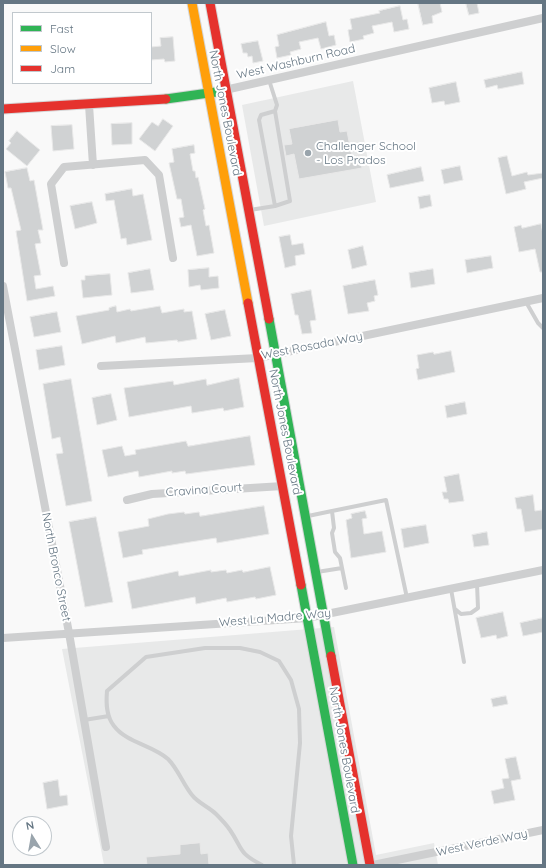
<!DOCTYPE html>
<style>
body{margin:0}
#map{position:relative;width:546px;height:868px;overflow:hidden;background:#f9f9f9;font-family:Quicksand,sans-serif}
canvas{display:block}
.frame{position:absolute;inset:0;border:4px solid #657683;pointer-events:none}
.legend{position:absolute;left:12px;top:12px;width:140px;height:72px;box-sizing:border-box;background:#fff;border:1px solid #c1c8cd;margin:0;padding:5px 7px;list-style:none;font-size:12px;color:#657683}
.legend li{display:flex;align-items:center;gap:8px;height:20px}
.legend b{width:20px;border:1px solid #c1c8cd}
.north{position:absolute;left:12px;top:816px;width:40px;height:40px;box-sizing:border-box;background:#fff;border:1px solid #c1c8cd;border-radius:50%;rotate:349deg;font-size:11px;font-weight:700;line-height:16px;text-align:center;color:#657683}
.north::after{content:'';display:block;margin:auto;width:14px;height:18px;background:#99a4ac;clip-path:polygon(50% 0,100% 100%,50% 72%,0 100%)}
</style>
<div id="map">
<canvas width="546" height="868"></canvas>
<div class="frame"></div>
<ul class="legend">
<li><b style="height:5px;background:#30b455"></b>Fast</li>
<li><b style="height:5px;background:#ff9f0a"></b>Slow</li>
<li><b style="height:5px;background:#e5322d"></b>Jam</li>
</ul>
<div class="north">N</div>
</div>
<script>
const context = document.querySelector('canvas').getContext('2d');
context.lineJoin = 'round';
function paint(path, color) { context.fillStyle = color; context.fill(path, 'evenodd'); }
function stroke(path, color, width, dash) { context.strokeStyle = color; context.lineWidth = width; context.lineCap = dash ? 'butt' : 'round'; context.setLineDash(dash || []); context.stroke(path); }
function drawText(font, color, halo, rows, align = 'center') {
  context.font = font + ' Quicksand,sans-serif'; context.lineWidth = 4; context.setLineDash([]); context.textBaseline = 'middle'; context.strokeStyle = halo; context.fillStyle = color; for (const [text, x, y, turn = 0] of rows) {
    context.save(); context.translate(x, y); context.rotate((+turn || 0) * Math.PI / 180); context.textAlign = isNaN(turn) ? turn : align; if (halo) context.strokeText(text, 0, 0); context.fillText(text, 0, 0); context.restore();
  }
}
paint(new Path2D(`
 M353,81L376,202L264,226L242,105Z
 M334,627L376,855L434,843L438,865H104L62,649Z`), '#e8e9e9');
const building = new Path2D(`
 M418,3H440L442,12L432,16L433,23L423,25Z
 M466,3H477L479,13L469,15Z
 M400,6L403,20L407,19L409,29L394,32L392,22L372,26L374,33L363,36L364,39L350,42L348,30L352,29L350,19L380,13L379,11Z
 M326,22L329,36L334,35L336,45L321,49L318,38L299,42L301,49L290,52L291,55L277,58L275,47L279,46L277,35Z
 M173,37L175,61L165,62L164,59L151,60V47L161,46L160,38Z
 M258,41L263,61L253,63L252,56L248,57L247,53H243L241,44Z
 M522,72L524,84L498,89L497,85L486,88L484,80Z
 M456,82L460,102L445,105L444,101L432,103L429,88Z
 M163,119L173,126L155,151L139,139L152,122L158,126Z
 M338,120L340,132L347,131L352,157L359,155L362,168L299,179L294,154L286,156L284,145L292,144L289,129Z
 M132,123V144L112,145L111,124Z
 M72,125L74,149L53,151L51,126Z
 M17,131L40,150L27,166L6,149L11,143L9,141Z
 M194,145L195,153L190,154L193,171H195L196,178L198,177L205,209L203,210L206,226L209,225L214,253L197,256L191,225L181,227L179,218L184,217L181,199H177L169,163L174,162L172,149Z
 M507,156L512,176L527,172L528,175L543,173V178L524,182L526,189L506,194L498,158Z
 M460,166L463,180L444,184L441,170Z
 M421,167L424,181L390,188L387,175Z
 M27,168L30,181L34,180L43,230H38L41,243L35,244L41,275L34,276L36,289L53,286L55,296L27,301L16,231L21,230L11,188H8L5,172Z
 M132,189L133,196L143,194L152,240L127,245L126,238L121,239L114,200L106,201L105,194Z
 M430,195L432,206L420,209L418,197Z
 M92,202L97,223L75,229L70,206Z
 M541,224L543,234V272H540L535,249L519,252L514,227L521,225L522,228Z
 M290,235L292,245L303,243L305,254L295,256L296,265L285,268L279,237Z
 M363,246L367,265L352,269L348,250Z
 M491,256L493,268L467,273L465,260Z
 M209,268V277L218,276L219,288L201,290L200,285L189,287L188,270Z
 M150,269L154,290L131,293L128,273Z
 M433,269L435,284L411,288L409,273Z
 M110,274L112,295L83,298L81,280H85V276Z
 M375,280L378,295L374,296L375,301L367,303L369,311L348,314L343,286Z
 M311,290L316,320L310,321L312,333L302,334L298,315H295L291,294Z
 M116,306L117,312L130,309L131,311L160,306L162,313L184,309V312L192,311L197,339L178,342L177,340L146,343L145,337L116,343L115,336L82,344L76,316L109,310V308Z
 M225,310L231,336L211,340L205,314Z
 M57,312L61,332L34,337L30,317Z
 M62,346L65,365L39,370L36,350Z
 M451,351L455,372L418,380L416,369L419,368L417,355L433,352L434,354Z
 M239,378L244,407L224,411L223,408L192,413L191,406L129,417L124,388L173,381L174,385L206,379L207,385Z
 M71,379L92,501L66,506L56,454L63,453L60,437L52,439L43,384Z
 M111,394L117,420L97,425L92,398Z
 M465,402L467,414L447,418L445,406Z
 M250,436L255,465L186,474L185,471L172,473V471L139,477L138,471L108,477L102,450L122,446L125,456L136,454L135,450L186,441L188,446Z
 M459,474L464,501L449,503L448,499H444L442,492H447L444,477Z
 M533,495L535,511L542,510L543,529L525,532L521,509H517L515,498Z
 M264,506L269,534L217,543L216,538L184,543L142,550L143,554L123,558L118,532L149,526L148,519L168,514L184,512L185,514L199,512L200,516Z
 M365,511L367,518L362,519L364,534L382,531L386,552L351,558L346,520L352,518L351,514Z
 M96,517L113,602L85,607L69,522Z
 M426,525L429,543L404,548L401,529Z
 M487,532L489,545L474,547L472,535Z
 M270,567L276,595L256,599L255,597L227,602L226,598L196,604L195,597L132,609L127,582L178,571L179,576L211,570V572L226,570L227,573L242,570L243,572Z
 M503,612L508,636L497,639L496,635L481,638L476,618Z
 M543,618V632L523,636L520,623Z
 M506,696L508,704L493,707L491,699Z
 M516,757L521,779L511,781L515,800L494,804L491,791L504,788L502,779L509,778L505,759Z
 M58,780L60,796L67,795L68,805L47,809L43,783Z
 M200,843L201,854L208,853L209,865H147L146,857L180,854V845Z`);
paint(building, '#d0d2d3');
stroke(building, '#e8e8e8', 1);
const fast = new Path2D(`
 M166,99L216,92
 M269,319L331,656
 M301,585L353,865`);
const slow = new Path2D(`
 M192,3L248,303`);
const jam = new Path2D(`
 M210,3L269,319
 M3,109L166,99
 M248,303L301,585
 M331,656L370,865`);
stroke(fast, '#d5d6d7', 11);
stroke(slow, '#d5d6d7', 11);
stroke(jam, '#d5d6d7', 11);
stroke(new Path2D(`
 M269,80L277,105L275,111
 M250,210L275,206L290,201L275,111L261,115L259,120L275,206
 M526,302L538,323L543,328
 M332,511L386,500L407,598
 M308,516L332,511L334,528L332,533L335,552L340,558L346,588
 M317,572L342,568
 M451,589L464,662
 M455,609L461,614L471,613L478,608L477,584
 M84,720L109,716
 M262,865C238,853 243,849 230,830C226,824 221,819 216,814C209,807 198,803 192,795C183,784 178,769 168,759C152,745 127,743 114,726C106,716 106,703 107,691L146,657L205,648H240L260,652L279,661L291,680L299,709L300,743L291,836L294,865`), '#cecfd0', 4);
stroke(new Path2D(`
 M225,90L543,18
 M89,105L93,165
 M64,263L51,184L64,167L145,160L159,175L173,258
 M3,286L69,633L106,847
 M101,366L258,358L543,298
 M127,500L152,494L283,486
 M3,638L307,618L543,570
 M373,865L543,830`), '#cecfd0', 8);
stroke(fast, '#30b455', 9);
stroke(slow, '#ff9f0a', 9);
stroke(jam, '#e5322d', 9);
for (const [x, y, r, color] of [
 [308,153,4,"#99a4ac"]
]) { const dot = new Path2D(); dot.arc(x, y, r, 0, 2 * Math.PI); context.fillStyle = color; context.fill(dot); stroke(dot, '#fff', 1.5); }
drawText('12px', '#657683', '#fff', [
 ["West Washburn Road",296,62,-13],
 ["North Jones Boulevard",225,113,79],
 ["West Rosada Way",312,346,-11],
 ["North Jones Boulevard",285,432,79],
 ["Cravina Court",204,490,-4],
 ["North Bronco Street",56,567,79],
 ["West La Madre Way",275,618,-5],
 ["North Jones Boulevard",344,750,80],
 ["West Verde Way",482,843,-12]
]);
drawText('12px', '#657683', '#fff', [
 ["Challenger School",316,146],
 ["- Los Prados",316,160]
], 'left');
</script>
